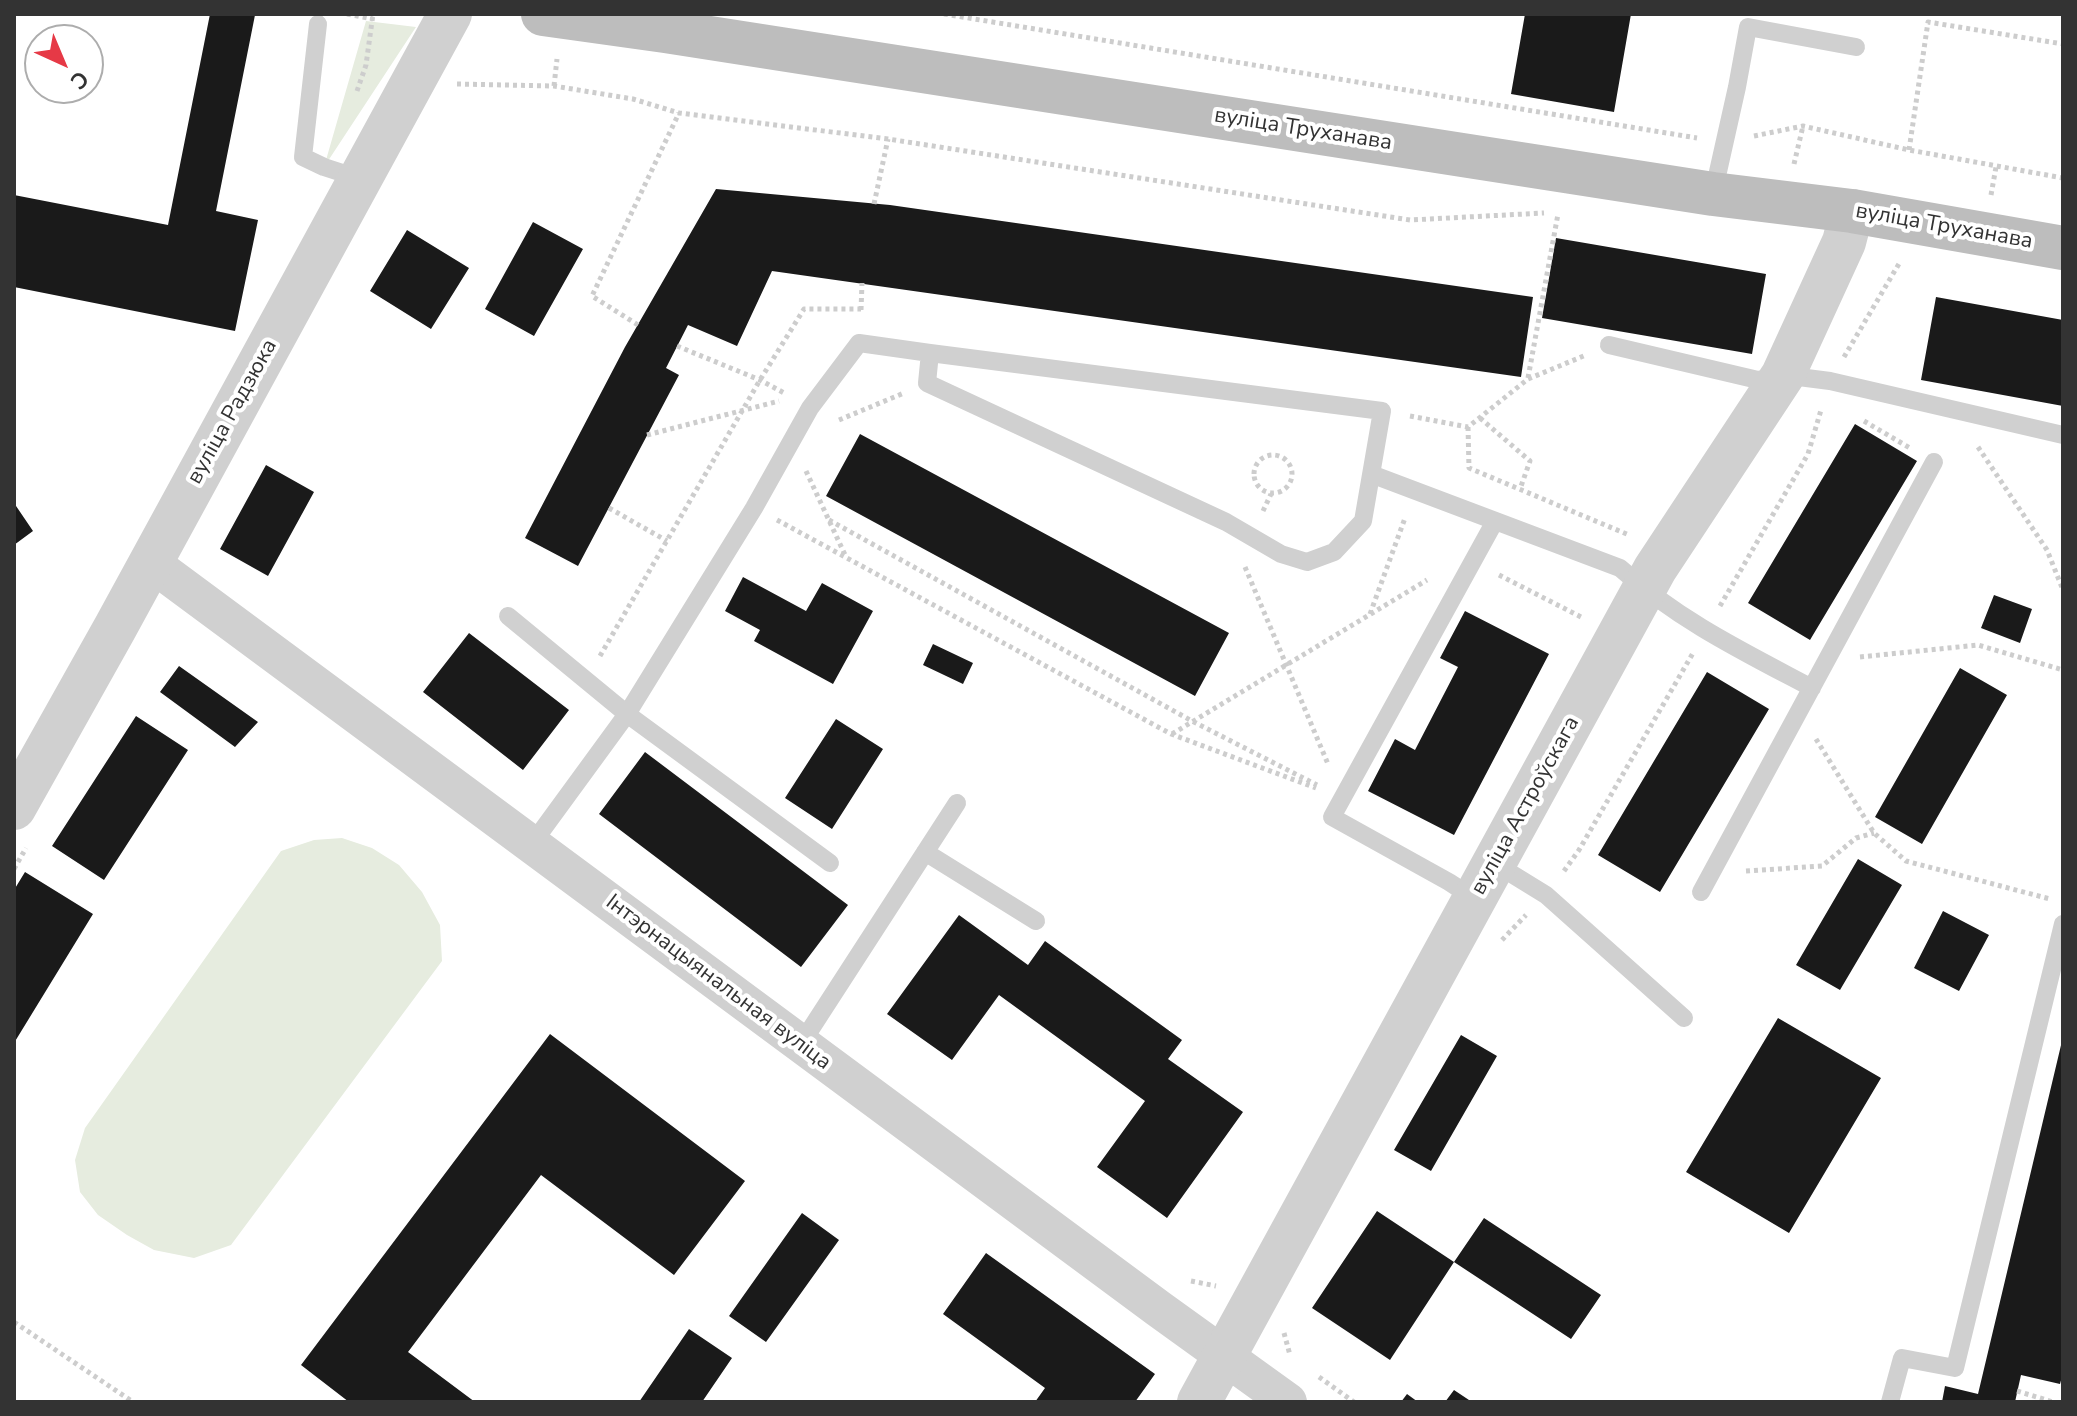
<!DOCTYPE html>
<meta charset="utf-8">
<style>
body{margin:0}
#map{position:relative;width:2077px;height:1416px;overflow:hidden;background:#fff;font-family:"Nunito Sans",sans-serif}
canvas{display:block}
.frame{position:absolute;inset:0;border:16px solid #333;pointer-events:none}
.north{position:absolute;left:24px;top:24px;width:80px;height:80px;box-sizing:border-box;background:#fff;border:2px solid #adadad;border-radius:50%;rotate:136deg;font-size:22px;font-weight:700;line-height:32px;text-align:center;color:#333}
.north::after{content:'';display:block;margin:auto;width:28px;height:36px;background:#e63946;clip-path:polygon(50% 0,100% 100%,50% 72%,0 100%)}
</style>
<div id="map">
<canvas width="2077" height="1416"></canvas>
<div class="frame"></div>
<div class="north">С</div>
</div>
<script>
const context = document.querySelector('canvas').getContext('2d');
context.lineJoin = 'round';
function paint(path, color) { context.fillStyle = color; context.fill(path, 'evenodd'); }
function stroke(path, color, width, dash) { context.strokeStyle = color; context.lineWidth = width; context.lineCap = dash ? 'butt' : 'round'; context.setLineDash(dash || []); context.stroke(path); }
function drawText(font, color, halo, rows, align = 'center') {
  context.font = font + ' "Nunito Sans",sans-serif'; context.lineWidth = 8; context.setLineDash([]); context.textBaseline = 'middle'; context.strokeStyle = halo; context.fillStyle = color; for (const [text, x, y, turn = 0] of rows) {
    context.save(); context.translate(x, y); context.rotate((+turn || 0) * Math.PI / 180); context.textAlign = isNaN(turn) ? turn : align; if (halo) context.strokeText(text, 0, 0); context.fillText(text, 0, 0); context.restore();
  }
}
paint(new Path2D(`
 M366,21L416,27L324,167Z
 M342,838L372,848L399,865L422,892L440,925L442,961L231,1245L194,1258L154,1250L127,1235L98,1215L80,1192L75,1160L85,1128L281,851L314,840Z`), '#e6ecdf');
paint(new Path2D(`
 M210,14L255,15L216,211L258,220L235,331L14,287V195L168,225Z
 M1525,14H1631L1614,112L1511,94Z
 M716,189L890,205L1533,297L1521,377L772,271L737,346L688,325L666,368L679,375L578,566L525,538L625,347Z
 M533,222L583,249L534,336L485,309Z
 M407,230L469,268L431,329L370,291Z
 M1556,238L1766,274L1752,354L1542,318Z
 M1936,297L2063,320V406L1921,380Z
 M1855,424L1917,461L1810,640L1748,603Z
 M860,434L1229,633L1195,696L826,496Z
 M266,465L314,492L268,576L220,549Z
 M14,503L33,531L14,545Z
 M743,577L806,611L822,583L873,611L833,684L754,641L760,630L725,611Z
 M1994,595L2032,609L2020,643L1981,628Z
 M1465,611L1549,654L1454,835L1368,791L1395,739L1415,750L1458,667L1440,658Z
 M469,633L569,710L523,770L423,692Z
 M933,644L973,663L963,684L923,665Z
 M179,666L258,722L235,747L160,692Z
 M1960,668L2007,695L1922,844L1875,817Z
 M1707,672L1769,709L1660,892L1598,855Z
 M136,716L188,750L104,880L52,846Z
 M836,719L883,749L832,829L785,798Z
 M645,752L848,905L801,967L599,814Z
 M1858,859L1902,885L1840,990L1796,965Z
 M25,872L93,914L14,1043V890Z
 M1943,911L1989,935L1959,991L1914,968Z
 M959,915L1028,965L1045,941L1182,1040L1168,1059L1243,1112L1167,1218L1097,1167L1145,1101L999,995L952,1060L887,1014Z
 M1778,1018L1881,1078L1789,1233L1686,1172Z
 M550,1034L745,1181L674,1275L541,1175L408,1352L475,1402H349L301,1365Z
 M1461,1035L1497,1056L1431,1171L1394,1150Z
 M2062,1041L2063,1373L2060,1384L2021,1375L2015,1402H1942L1945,1386L1978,1394Z
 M1377,1211L1454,1262L1390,1360L1312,1308Z
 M802,1213L839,1240L766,1342L729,1316Z
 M1484,1218L1601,1295L1571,1339L1454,1262Z
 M986,1253L1155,1374L1135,1402H1035L1045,1388L943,1314Z
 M689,1329L732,1358L702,1402H639Z
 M1454,1390L1472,1402H1445Z
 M1407,1394L1418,1402H1401Z`), '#1a1a1a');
stroke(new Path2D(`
 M347,14L373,19
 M944,14L1697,138
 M457,84L554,86L633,99L679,113L888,139L1410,220L1544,213
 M554,86L557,59
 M357,91L366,65L373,14
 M1754,136L1803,126L1909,150L2063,178
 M1909,150L1928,22L2063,44
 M1794,164L1803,126
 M1991,195L1996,167
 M874,204L888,139
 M861,310L862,283
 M638,325L592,296L679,113
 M677,346L760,380L786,394
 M1844,357L1900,262
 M1528,378L1558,214
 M1410,416L1468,427L1528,379L1586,355
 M1480,418L1530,461L1520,489
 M839,420L904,393
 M1864,421L1910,448
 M1468,427L1469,468L1629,535
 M647,435L779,401
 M1978,447L2047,550L2063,590
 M1254 474a19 19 0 1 1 38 0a19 19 0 1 1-38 0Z
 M806,471L846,557
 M609,508L667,541
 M1263,511L1271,494
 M777,520L1171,734L1316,788
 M829,520L1192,721L1317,785
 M1245,567L1328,764
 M1499,575L1583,618
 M1720,606L1808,454L1821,410
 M1370,614L1405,518
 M600,656L760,380L804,309H861
 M1860,657L1978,645L2063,670
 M1172,734L1427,580
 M1816,739L1874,833L1906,861L2050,899
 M14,869L26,848
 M1564,871L1579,850L1693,653
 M1746,871L1822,866L1856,838L1874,833
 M1502,940L1526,915
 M1191,1281L1216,1286
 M14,1322L133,1402
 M1284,1333L1290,1355
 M1319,1377L1354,1402
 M2017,1391L2053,1402`), '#cdcdcd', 5, [4, 4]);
stroke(new Path2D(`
 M318,24L303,157L324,167L361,179
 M1713,194L1737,87L1748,27L1856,47
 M1609,345L1758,380L1783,375L1830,381L2063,435
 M1371,474L1620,568C1678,620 1744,652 1812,688
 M508,616L627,714L830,863
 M532,844L627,714L754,508L810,408L859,343L930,353L1382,411L1363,521L1334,552L1307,562L1281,554L1226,522L927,383L930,353
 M925,852L1036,921
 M1494,863L1546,895L1684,1018
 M1701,892L1934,462
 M1475,899L1449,882L1332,817L1495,521
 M801,1044L957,803
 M1890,1402L1902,1358L1955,1368L2063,924`), '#d0d0d0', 18);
stroke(new Path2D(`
 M150,562L1159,1309L1288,1402`), '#d0d0d0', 38);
stroke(new Path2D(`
 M14,808L115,628L450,14
 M1199,1402L1655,569L1783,375L1844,242L1852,211`), '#d0d0d0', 44);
stroke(new Path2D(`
 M543,14L665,31L1713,194L1852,211L2063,248`), '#bdbdbd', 44);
drawText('22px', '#333', '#fff', [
 ["вуліца Труханава",1303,130,9],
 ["вуліца Труханава",1944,227,10],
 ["вуліца Радзюка",233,412,-61],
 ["вуліца Астроўскага",1526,806,-61],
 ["Інтэрнацыянальная вуліца",718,983,37]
]);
</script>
